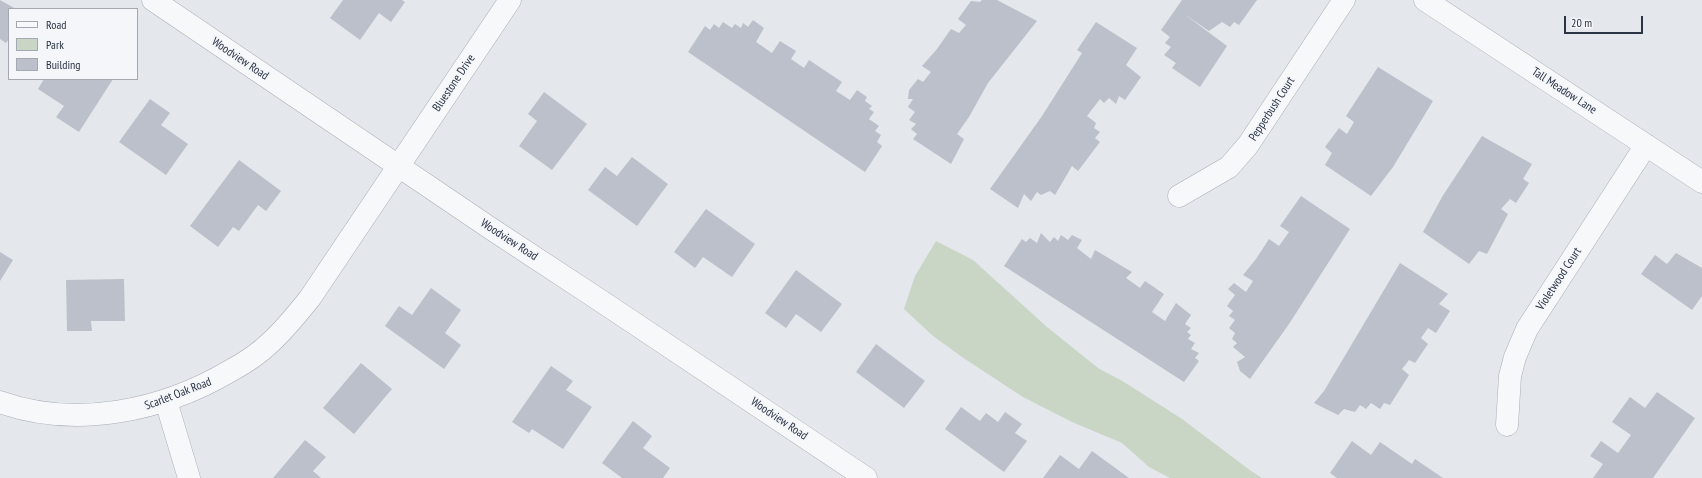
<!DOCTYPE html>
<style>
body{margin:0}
#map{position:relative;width:1702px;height:478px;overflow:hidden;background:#e4e7ec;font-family:"PT Sans Narrow",sans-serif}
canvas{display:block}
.legend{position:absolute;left:8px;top:8px;width:130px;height:72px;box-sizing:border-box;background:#f4f6f9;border:1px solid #a4a8b1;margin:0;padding:5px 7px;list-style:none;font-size:12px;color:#2b3445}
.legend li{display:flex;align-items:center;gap:8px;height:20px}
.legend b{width:20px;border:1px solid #a4a8b1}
.scale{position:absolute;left:1564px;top:16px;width:79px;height:18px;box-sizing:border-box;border:2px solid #2b3445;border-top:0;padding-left:5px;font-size:12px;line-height:14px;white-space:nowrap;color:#2b3445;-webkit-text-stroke:3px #f4f6f9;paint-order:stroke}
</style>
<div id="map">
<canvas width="1702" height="478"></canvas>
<ul class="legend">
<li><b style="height:5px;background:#f7f8fa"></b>Road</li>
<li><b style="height:11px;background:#c9d6c5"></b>Park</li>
<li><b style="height:11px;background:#bbc0ca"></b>Building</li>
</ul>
<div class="scale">20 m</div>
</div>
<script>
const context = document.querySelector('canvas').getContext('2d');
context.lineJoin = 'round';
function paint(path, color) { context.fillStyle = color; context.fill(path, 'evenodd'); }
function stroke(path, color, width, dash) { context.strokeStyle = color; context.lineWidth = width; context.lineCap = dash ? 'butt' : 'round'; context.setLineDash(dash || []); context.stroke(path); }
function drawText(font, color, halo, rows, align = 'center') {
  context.font = font + ' "PT Sans Narrow",sans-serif'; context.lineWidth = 3.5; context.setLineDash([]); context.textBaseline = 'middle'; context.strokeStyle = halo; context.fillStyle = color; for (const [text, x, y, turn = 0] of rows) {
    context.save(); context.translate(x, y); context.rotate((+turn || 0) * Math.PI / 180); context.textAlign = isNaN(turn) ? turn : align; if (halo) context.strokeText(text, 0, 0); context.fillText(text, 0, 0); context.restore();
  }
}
paint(new Path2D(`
 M936,241L973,260L1047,327L1098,368L1124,382L1182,419L1251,471L1262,478H1170L1149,467L1122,443L1072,422L1023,397L965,359L933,336L904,309L915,276Z`), '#c9d6c5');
paint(new Path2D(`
 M0,0L16,9H9V39L6,43L0,39Z
 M343,0H402L405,2L391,22L379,13L360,40L330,18Z
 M982,0H997L1037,21L988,83L969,117L957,134L964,139L951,164L913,139L917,134L911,129L916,124L909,120L915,112L908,107L913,99H908L909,90L918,79L923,82L931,72L922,66L937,49L951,29L959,33L966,25L958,19L971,1L980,2Z
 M1182,0H1257L1239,25L1234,22L1230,27L1222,22L1209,31L1184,14L1227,46L1200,87L1172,68L1176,63L1164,55L1171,47L1165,43L1170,37L1161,30Z
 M753,20L764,28L756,42L772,53L780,41L796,51L791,59L804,68L809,60L842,82L836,91L850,100L857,90L867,97L865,101L872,106L869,109L874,112L869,119L879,126L875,131L881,135L877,142L882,146L865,172L688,52L705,26L710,30L714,24L719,28L723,22L732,28L735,24L741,28L743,23L748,27Z
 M1096,22L1137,48L1126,65L1141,77L1125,100L1119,96L1116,104L1109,98L1104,103L1100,99L1087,116L1096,123L1094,128L1100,132L1095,138L1100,142L1078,171L1072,166L1055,195L1050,191L1041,195L1037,192L1031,201L1024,194L1018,208L990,189L1042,116L1082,53L1077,50Z
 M1378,67L1433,101L1393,167L1371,196L1325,165L1332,153L1325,147L1339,128L1347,134L1354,122L1346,116Z
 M44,79H113L79,132L56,117L64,106L38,89Z
 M544,92L587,124L552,170L519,146L537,121L528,114Z
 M150,99L170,113L161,125L188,144L166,175L119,142Z
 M1482,136L1532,164L1523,179L1529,183L1516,203L1510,199L1501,209L1508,214L1487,254L1479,251L1469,264L1423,232L1442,197Z
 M632,157L668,184L637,226L588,190L605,167L617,176Z
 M239,160L281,191L266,211L258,205L239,231L233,227L218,247L190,226Z
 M1301,196L1350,229L1289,324L1250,379L1240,371L1237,362L1245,357L1233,347L1237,343L1232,339L1235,333L1229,328L1235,320L1229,316L1233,311L1227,306L1235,295L1228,289L1234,283L1246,292L1253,281L1243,275L1256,259L1269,239L1279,246L1289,232L1280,226Z
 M706,209L755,244L732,277L703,257L695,268L674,252Z
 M1041,233L1050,242L1054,237L1058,241L1061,235L1068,240L1072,235L1082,240L1077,248L1091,259L1095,250L1132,272L1126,278L1140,288L1145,281L1164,294L1152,312L1165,321L1176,303L1191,315L1185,324L1191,328L1187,332L1191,335L1188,339L1195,343L1191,349L1199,353L1195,358L1199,361L1184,382L1004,266L1022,239L1026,242L1030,238L1037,243Z
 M0,252L13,260L0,281Z
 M1676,253L1702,268V296L1692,310L1641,274L1655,255L1667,264Z
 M1400,263L1448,294L1439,304L1450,311L1436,333L1428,328L1421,338L1428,344L1415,363L1409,360L1402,369L1409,375L1390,405L1384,403L1380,409L1371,403L1366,409L1360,405L1355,412L1344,409L1338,415L1314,403L1324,391Z
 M796,270L842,304L821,332L796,314L786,328L765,313Z
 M124,279L125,321H91L92,331H67L66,280Z
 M431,288L461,310L445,333L461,345L444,369L385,326L399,306L412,315Z
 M876,344L925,381L904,408L856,372Z
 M361,363L392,389L354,434L323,408Z
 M551,366L573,381L566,390L592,407L563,449L532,429L529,433L512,422Z
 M1657,392L1695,418L1653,478H1593L1603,464L1590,456L1601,441L1618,453L1631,435L1612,422L1630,397L1645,408Z
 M961,407L980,421L986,413L998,422L1005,412L1022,424L1015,433L1027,441L1004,472L945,429Z
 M633,421L652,436L643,448L670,468L663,478H622L602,463Z
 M305,440L326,457L313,471L321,478H273Z
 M1352,441L1371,455L1380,442L1412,464L1415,459L1443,478H1337L1330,473Z
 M1092,451L1129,478H1043L1060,455L1079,469Z`), '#bbc0ca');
const minor = new Path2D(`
 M153,0L493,230L601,301L866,478
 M1425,0L1702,182
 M1179,196L1229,167L1248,145L1344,0
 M166,401L189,478
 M0,402C76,429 162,411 230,371C245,363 260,353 272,341C286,328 298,313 310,298L510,0
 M1507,425L1510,376L1515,357L1527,329L1646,145`);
stroke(minor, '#a9aeb7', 23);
stroke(minor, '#f7f8fa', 22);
drawText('12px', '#2b3445', '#f4f6f9', [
 ["Woodview Road",240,59,34],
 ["Bluestone Drive",454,83,-56],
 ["Tall Meadow Lane",1564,91,33],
 ["Pepperbush Court",1272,109,-57],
 ["Woodview Road",509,240,33],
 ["Violetwood Court",1559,279,-57],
 ["Scarlet Oak Road",178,394,-21],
 ["Woodview Road",779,419,34]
]);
</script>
